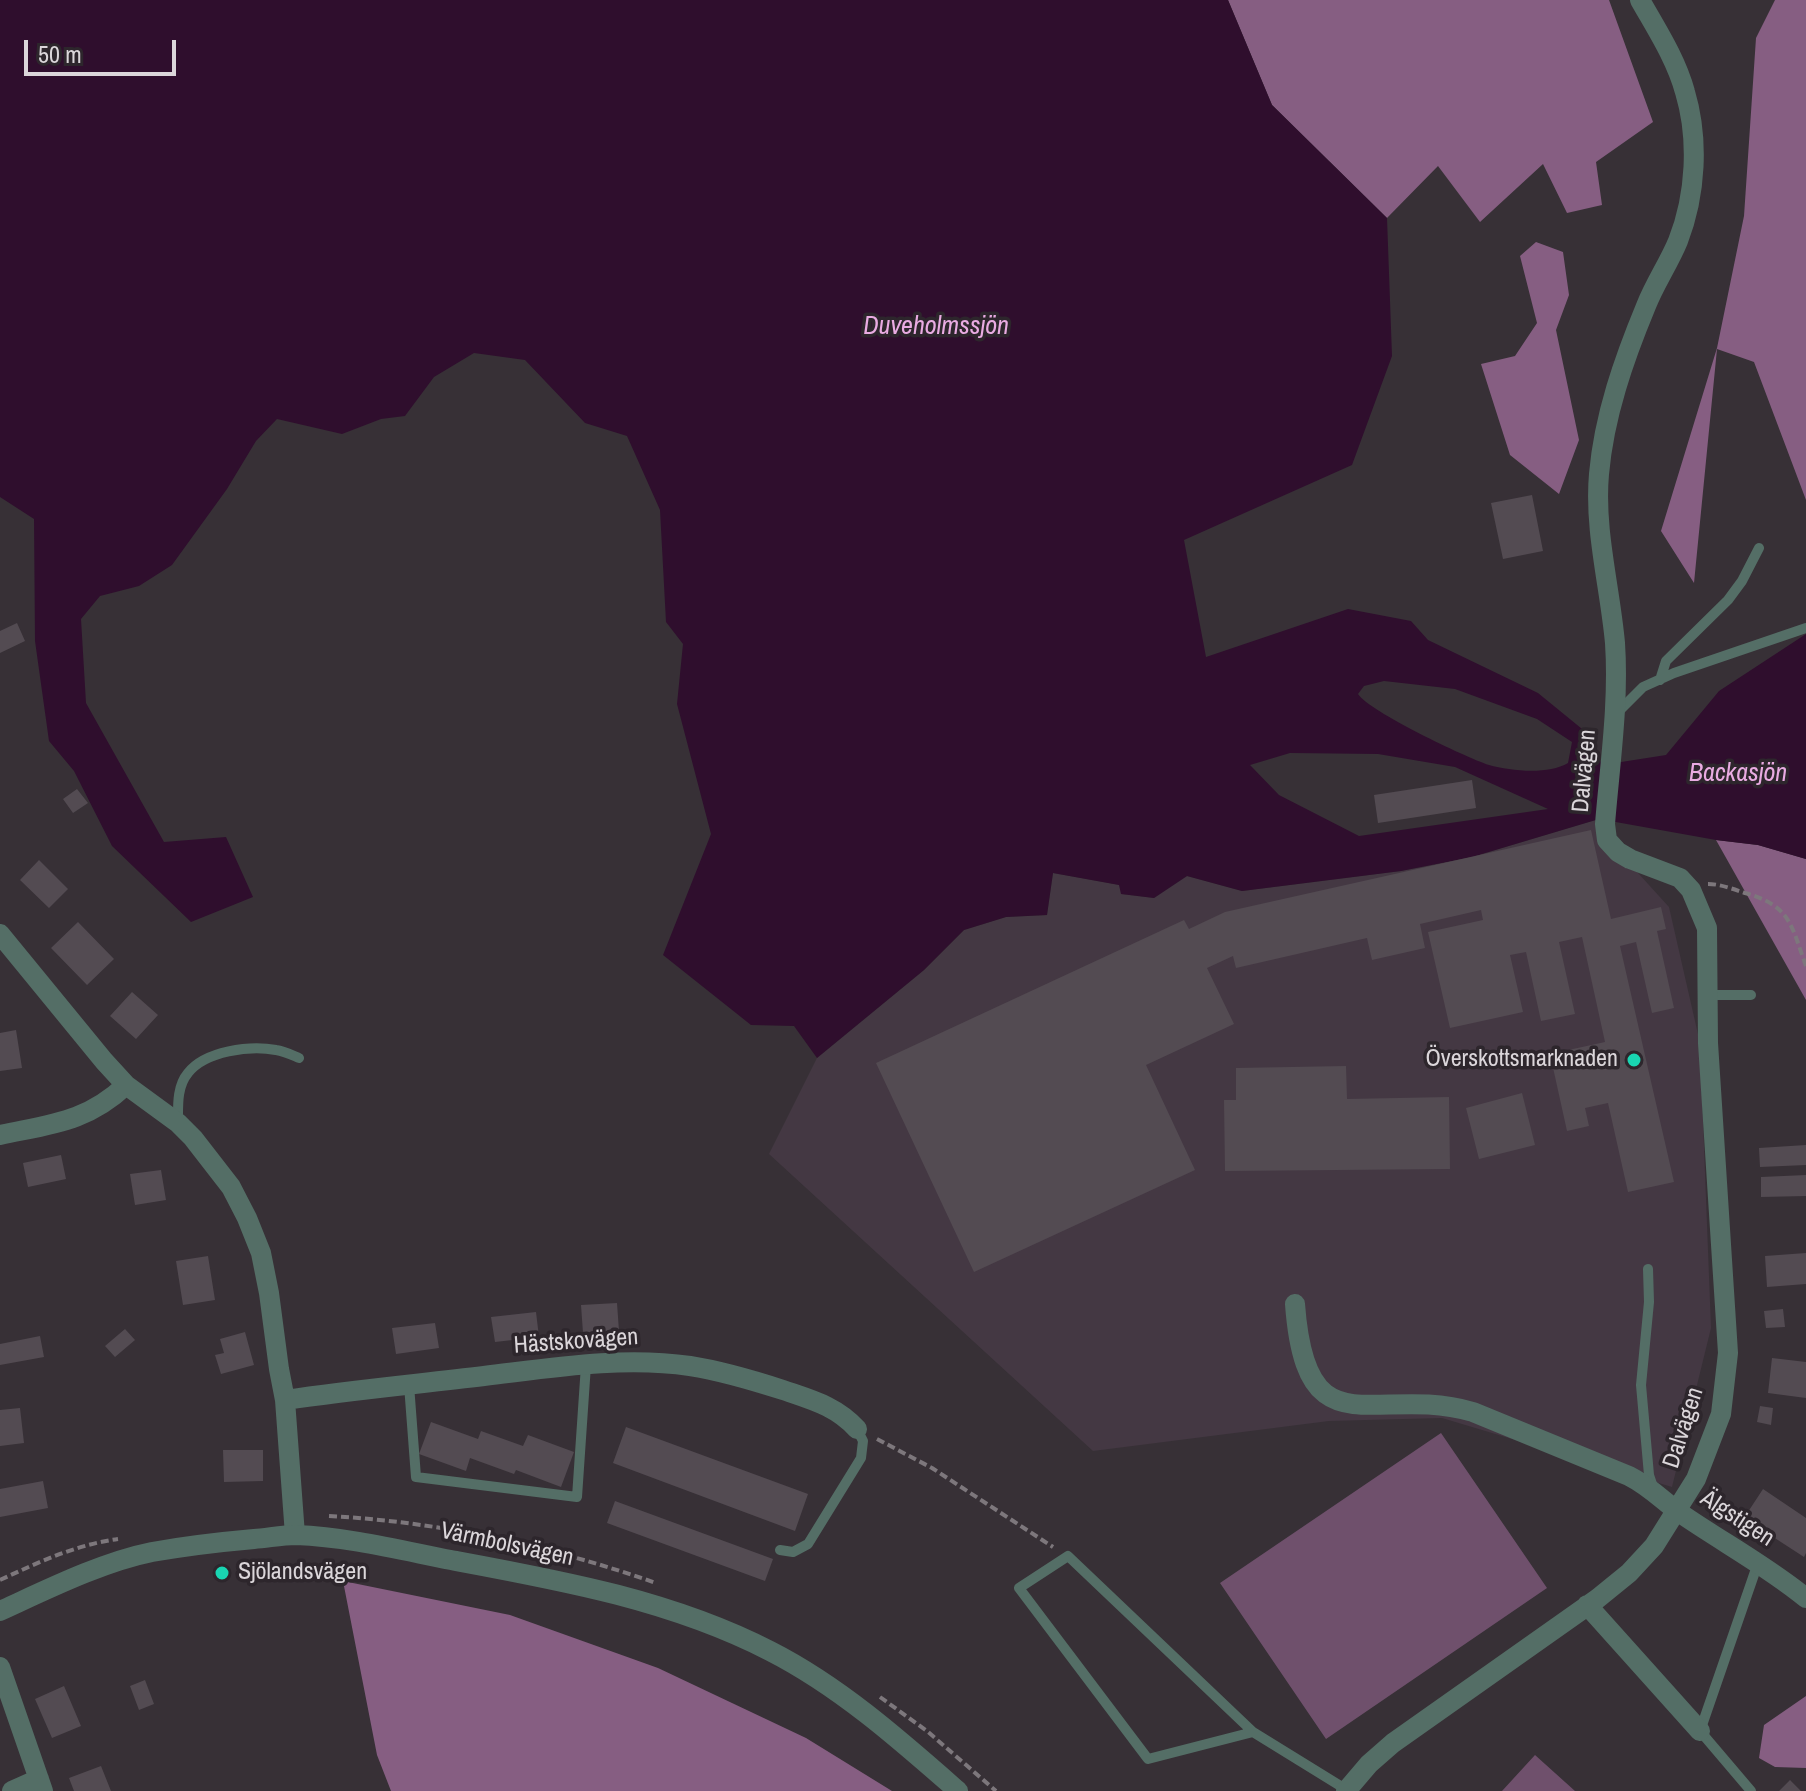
<!DOCTYPE html>
<meta charset="utf-8">
<style>
body{margin:0}
#map{position:relative;width:1806px;height:1791px;overflow:hidden;background:#373036;font-family:"Archivo Narrow",sans-serif}
canvas{display:block}
.scale{position:absolute;left:24px;top:40px;width:152px;height:36px;box-sizing:border-box;border:4px solid #dbd6da;border-top:0;padding-left:10px;font-size:24px;line-height:28px;white-space:nowrap;color:#dbd6da;-webkit-text-stroke:6px #2d262c;paint-order:stroke}
</style>
<div id="map">
<canvas width="1806" height="1791"></canvas>
<div class="scale">50 m</div>
</div>
<script>
const context = document.querySelector('canvas').getContext('2d');
context.lineJoin = 'round';
function paint(path, color) { context.fillStyle = color; context.fill(path, 'evenodd'); }
function stroke(path, color, width, dash) { context.strokeStyle = color; context.lineWidth = width; context.lineCap = dash ? 'butt' : 'round'; context.setLineDash(dash || []); context.stroke(path); }
function drawText(font, color, halo, rows, align = 'center') {
  context.font = font + ' "Archivo Narrow",sans-serif'; context.lineWidth = 7; context.setLineDash([]); context.textBaseline = 'middle'; context.strokeStyle = halo; context.fillStyle = color; for (const [text, x, y, turn = 0] of rows) {
    context.save(); context.translate(x, y); context.rotate((+turn || 0) * Math.PI / 180); context.textAlign = isNaN(turn) ? turn : align; if (halo) context.strokeText(text, 0, 0); context.fillText(text, 0, 0); context.restore();
  }
}
paint(new Path2D(`
 M1599,819V830L1669,907L1700,1043L1711,1328L1672,1487L1442,1418L1329,1421L1093,1451L769,1154L817,1058L924,970L964,930L1006,917L1047,915L1053,873L1120,885L1122,894L1154,898L1187,876L1242,891L1401,871L1472,857Z`), '#443843');
paint(new Path2D(`
 M1441,1433L1547,1588L1326,1739L1220,1583Z
 M1535,1755L1575,1791H1502Z`), '#6f506c');
paint(new Path2D(`
 M1228,0H1609L1653,122L1596,162L1602,205L1567,213L1543,164L1480,222L1438,166L1387,218L1272,105Z
 M1775,0H1806V500L1754,362L1717,349L1694,583L1661,531L1717,348L1744,216L1756,38Z
 M1536,242L1563,252L1569,295L1556,330L1579,440L1559,494L1510,455L1481,364L1515,356L1537,323L1520,256Z
 M1716,840L1758,845L1806,859V1000Z
 M343,1581L510,1615L658,1668L806,1738L892,1791H391L377,1755Z
 M1806,1696V1768L1775,1767L1759,1758L1764,1725Z`), '#865e82');
paint(new Path2D(`
 M0,0H1228L1272,105L1387,218L1392,356L1352,465L1184,540L1206,657L1348,609L1411,621L1428,640L1538,693L1587,733L1602,765L1666,755L1719,691L1806,634V859L1758,845L1716,840L1599,819L1472,857L1401,871L1242,891L1187,876L1154,898L1121,894L1119,885L1053,873L1047,915L1006,917L964,930L924,970L817,1058L794,1026L751,1025L663,955L711,834L677,704L683,644L666,622L660,510L627,436L585,423L525,360L474,353L434,377L405,416L381,419L342,434L277,419L256,441L227,489L172,565L139,586L100,596L81,619L86,703L164,842L226,837L253,897L191,922L112,846L74,771L49,741L35,641L34,519L0,497ZM1384,681L1455,689L1537,719L1572,742L1568,763C1548,775 1511,771 1489,765C1465,757 1370,712 1358,694L1364,686ZM1290,753L1378,754L1455,767L1548,809L1359,836L1279,795L1250,765Z`), '#2f0e2d');
paint(new Path2D(`
 M1532,495L1543,551L1503,559L1491,503Z
 M17,623L25,641L0,653V631Z
 M1472,780L1476,808L1378,823L1374,795Z
 M77,789L88,803L73,813L63,799Z
 M1591,830L1611,919L1661,907L1666,929L1657,931L1674,1008L1652,1013L1636,942L1620,946L1674,1182L1628,1192L1608,1103L1585,1108L1589,1126L1567,1131L1550,1054L1605,1042L1582,937L1559,942L1575,1014L1541,1021L1526,952L1510,955L1523,1012L1450,1028L1428,932L1483,920L1481,910L1420,924L1425,948L1372,960L1367,938L1236,968L1233,956L1207,968L1234,1024L1146,1065L1195,1170L974,1272L876,1063L1184,920L1189,929L1225,912Z
 M39,860L68,889L49,908L20,880Z
 M78,922L114,959L87,985L51,948Z
 M132,992L158,1015L136,1039L110,1016Z
 M16,1030L22,1068L0,1071V1033Z
 M1346,1066L1347,1099L1449,1097L1450,1169L1225,1171L1224,1100H1236V1068Z
 M1522,1093L1535,1145L1479,1159L1466,1108Z
 M1806,1145V1165L1760,1167L1759,1148Z
 M61,1155L66,1179L28,1187L23,1163Z
 M161,1170L166,1200L135,1205L130,1174Z
 M1806,1175V1196L1761,1197V1177Z
 M1806,1253V1284L1767,1287L1765,1256Z
 M208,1256L215,1300L183,1305L176,1261Z
 M617,1303L619,1331L583,1333L581,1305Z
 M1783,1309L1785,1327L1766,1328L1764,1311Z
 M536,1312L539,1337L495,1342L491,1317Z
 M435,1323L439,1348L396,1354L392,1328Z
 M125,1329L135,1340L115,1357L105,1346Z
 M245,1332L254,1365L221,1374L215,1355L224,1353L220,1339Z
 M40,1336L44,1357L0,1365V1344Z
 M1772,1358L1806,1362V1398L1768,1393Z
 M1760,1406L1773,1408L1771,1425L1757,1422Z
 M20,1408L24,1443L0,1446V1410Z
 M431,1422L478,1439L481,1431L523,1446L528,1435L574,1452L561,1487L516,1470L514,1474L470,1458L466,1471L419,1454Z
 M626,1427L808,1494L795,1531L613,1463Z
 M223,1450H263V1481L224,1482Z
 M43,1481L48,1508L0,1517V1489Z
 M1763,1489L1806,1518V1553L1804,1557L1744,1518Z
 M615,1501L773,1559L765,1581L607,1523Z
 M145,1680L154,1704L139,1710L130,1686Z
 M64,1686L81,1726L52,1738L35,1699Z
 M101,1766L111,1791H74L69,1778Z
 M1790,1780L1801,1791H1779Z`), '#534b52');
stroke(new Path2D(`
 M1708,884C1720,884 1733,889 1745,893C1791,906 1791,925 1806,966
 M877,1439L932,1468L1053,1547
 M329,1516C441,1522 550,1546 656,1583
 M0,1580C39,1562 75,1545 118,1539
 M880,1697L927,1731L996,1791`), '#7d777c', 4, [8, 4]);
stroke(new Path2D(`
 M1660,680L1666,661L1728,600L1742,581L1759,548
 M1618,712L1643,687L1674,673L1806,628
 M1708,995H1751
 M178,1121C178,1105 177,1086 188,1073C205,1051 250,1045 276,1050C284,1051 292,1055 299,1058
 M1648,1269L1649,1302L1641,1385L1649,1475L1653,1487
 M409,1385L416,1477L577,1497L586,1365
 M780,1550L793,1552L808,1544L861,1458L863,1441L857,1429
 M1253,1732L1068,1556L1019,1588L1148,1759L1253,1732L1347,1790
 M1751,1791L1700,1731L1758,1563`), '#546e66', 10);
stroke(new Path2D(`
 M0,934L104,1061L126,1085L178,1123L193,1138L231,1187L247,1218L261,1253L269,1293L279,1369L285,1400L295,1535
 M0,1135C51,1124 87,1122 126,1085
 M1295,1304C1306,1455 1374,1383 1473,1412L1629,1476C1649,1486 1662,1500 1680,1513C1722,1542 1767,1566 1806,1598
 M285,1400C352,1390 418,1384 484,1376C551,1368 622,1356 690,1366C722,1371 752,1380 783,1390C812,1400 836,1406 857,1429
 M1587,1605L1700,1731
 M0,1667L43,1791
 M12,1791L39,1779
 M1346,1791L1369,1764L1393,1743L1597,1599L1629,1573L1654,1546L1696,1479L1721,1414L1728,1353L1708,1043L1707,928L1691,890L1680,878L1630,859L1618,852L1607,840L1605,824C1610,763 1619,703 1615,643C1610,587 1594,530 1599,474C1604,416 1624,359 1646,306C1655,283 1669,263 1678,241C1696,195 1699,139 1685,92C1676,59 1657,30 1640,0`), '#546e66', 20);
stroke(new Path2D(`
 M0,1611C46,1590 102,1562 152,1552C186,1546 220,1542 254,1539C268,1538 282,1535 296,1535C348,1537 400,1550 451,1560C559,1580 671,1600 770,1651C839,1686 900,1740 958,1791`), '#546e66', 20);
for (const [x, y, r, color] of [
 [1634,1060,8,"#19d5b2"],
 [222,1573,8,"#19d5b2"]
]) { const dot = new Path2D(); dot.arc(x, y, r, 0, 2 * Math.PI); context.fillStyle = color; context.fill(dot); stroke(dot, '#2d262c', 3); }
drawText('24px', '#dbd6da', '#2d262c', [
 ["Dalvägen",1585,771,-85],
 ["Hästskovägen",576,1342,-4],
 ["Dalvägen",1684,1428,-72],
 ["Älgstigen",1737,1519,33],
 ["Värmbolsvägen",507,1545,12]
]);
drawText('24px', '#dbd6da', '#2d262c', [
 ["Överskottsmarknaden",1618,1060],
 ["Sjölandsvägen",238,1573,"left"]
], 'right');
drawText('italic 26px', '#e9abe2', '#2d262c', [
 ["Duveholmssjön",936,327],
 ["Backasjön",1738,774]
]);
</script>
